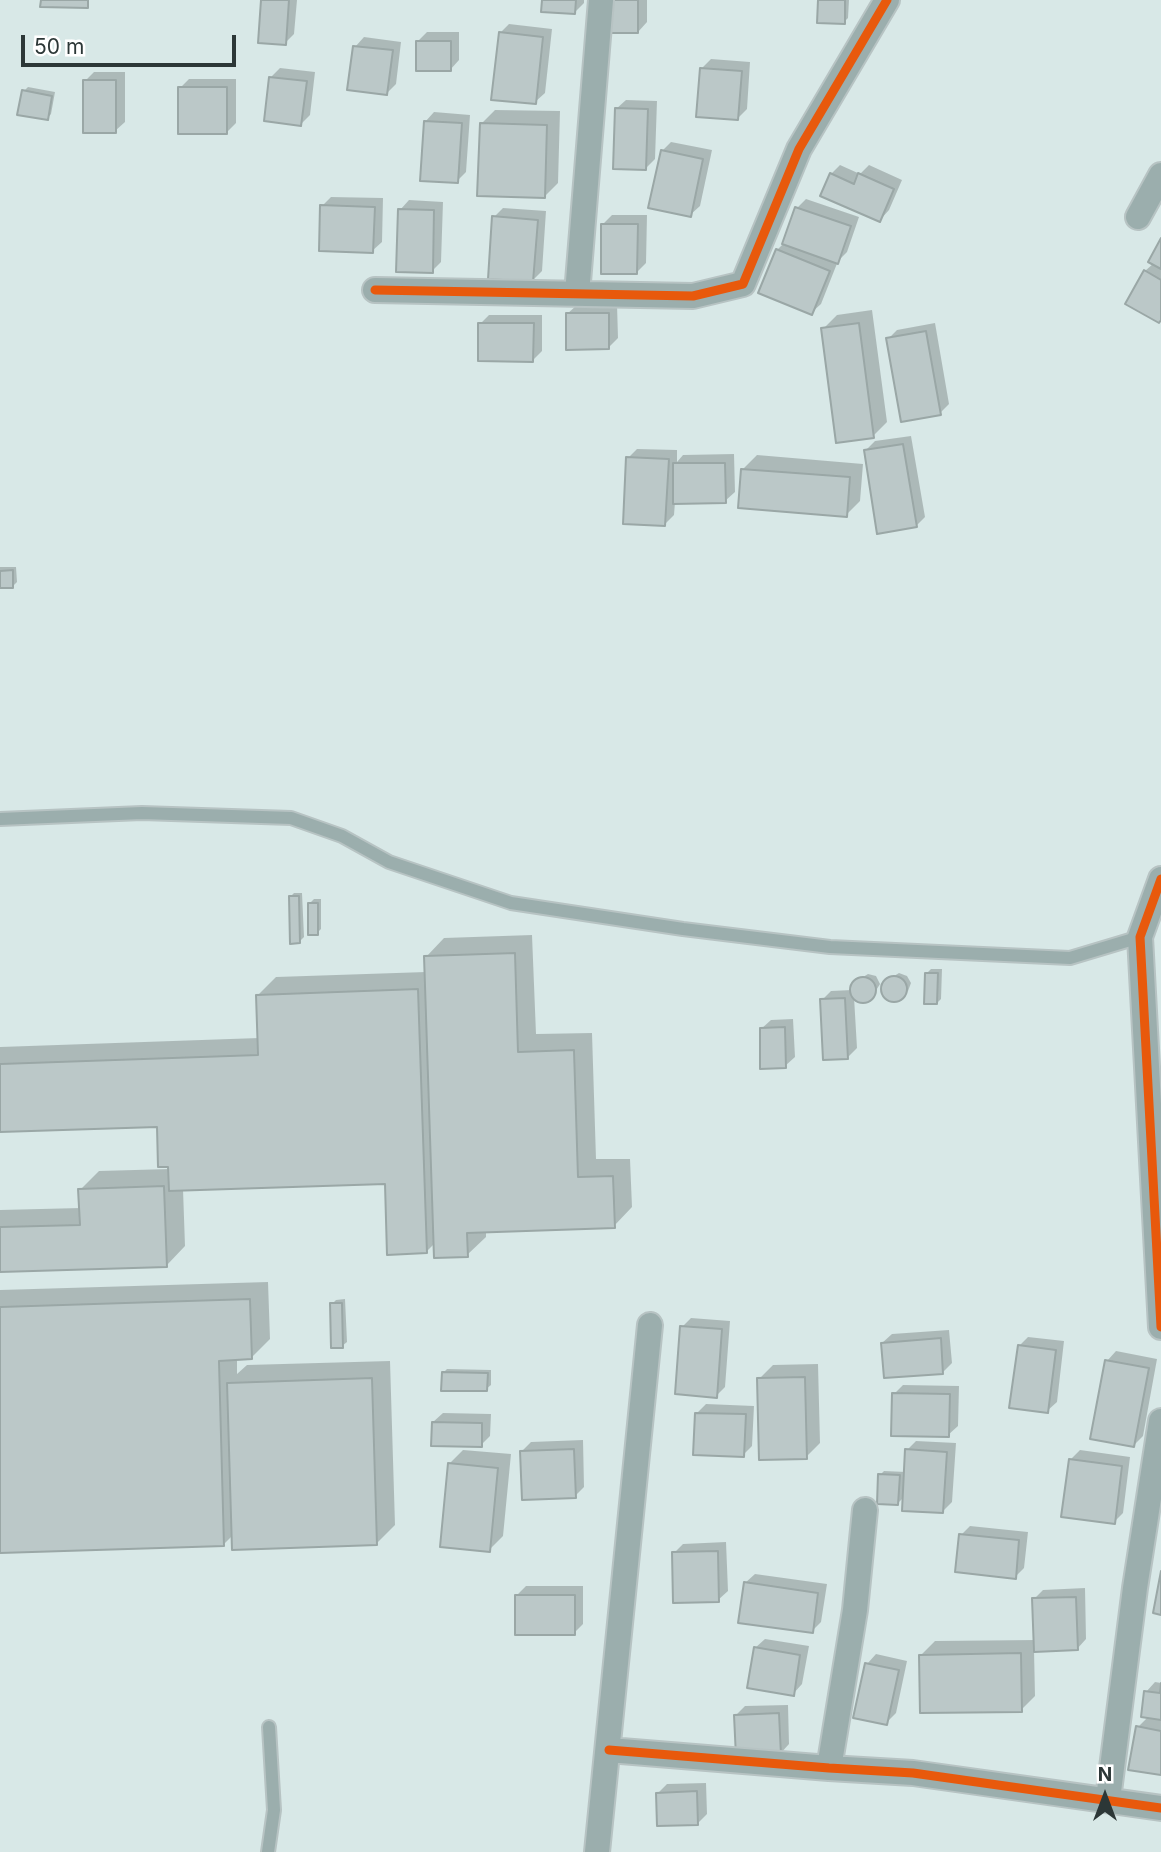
<!DOCTYPE html>
<style>
body{margin:0}
#map{position:relative;width:1161px;height:1852px;overflow:hidden;background:#d8e8e7;font-family:Inter,sans-serif}
canvas{display:block}
.north{position:absolute;left:1070px;top:1761px;width:70px;height:70px;-webkit-text-stroke:5px #fff;paint-order:stroke;rotate:0deg;font-size:19px;font-weight:700;line-height:28px;text-align:center;color:#2c3737}
.north::after{content:'';display:block;margin:auto;width:24px;height:32px;background:#2c3737;clip-path:polygon(50% 0,100% 100%,50% 72%,0 100%)}
.scale{position:absolute;left:21px;top:35px;width:215px;height:32px;box-sizing:border-box;border:4px solid #2c3737;border-top:0;padding-left:9px;font-size:21px;line-height:24px;white-space:nowrap;color:#2c3737;-webkit-text-stroke:5px #fff;paint-order:stroke}
</style>
<div id="map">
<canvas width="1161" height="1852"></canvas>
<div class="north">N</div>
<div class="scale">50 m</div>
</div>
<script>
const context = document.querySelector('canvas').getContext('2d');
context.lineJoin = 'round';
function paint(path, color) { context.fillStyle = color; context.fill(path, 'evenodd'); }
function stroke(path, color, width, dash) { context.strokeStyle = color; context.lineWidth = width; context.lineCap = dash ? 'butt' : 'round'; context.setLineDash(dash || []); context.stroke(path); }
paint(new Path2D(`
 M262,0H297L294,34L285,43Z
 M543,0H584V3L574,13Z
 M609,0H647V22L638,32Z
 M820,0H849L848,18L844,22Z
 M509,24L552,29L545,93L535,102L500,33Z
 M427,32H459V60L450,70L418,41Z
 M364,37L401,42L396,84L387,93L355,47Z
 M711,59L750,62L747,109L737,119L702,68Z
 M280,68L315,72L310,115L301,124L271,77Z
 M94,72H125V122L115,131L85,81Z
 M189,79H236V123L227,132L180,88Z
 M28,87L55,92L51,114L47,119L24,91Z
 M626,100L657,101L655,159L646,168L616,109Z
 M495,110L560,111L558,183L544,197L481,124Z
 M434,112L470,115L466,172L457,181L425,122Z
 M671,142L712,150L700,206L690,215L662,151Z
 M840,165L860,174L869,165L902,180L889,210L880,220L831,174Z
 M331,197L383,198L382,242L372,251L322,206Z
 M806,199L859,217L847,252L838,261L821,304L811,313L777,250L784,243L797,208Z
 M409,200L443,202L441,262L432,271L400,210Z
 M503,208L546,211L542,271L533,280L494,217Z
 M612,215H647L646,263L637,272L603,224Z
 M1161,242V319L1145,271L1154,263Z
 M617,304L618,338L609,347L567,314L577,305Z
 M872,310L887,422L873,436L823,329L837,315Z
 M489,315H542V351L533,360L480,324Z
 M935,323L949,404L940,413L888,339L897,330Z
 M911,436L925,517L916,526L865,451L875,441Z
 M637,449L677,450V462L683,455L734,454L735,492L725,501L675,502L674,515L665,524L628,458Z
 M757,455L863,464L860,501L846,515L743,469Z
 M0,567H16L17,582L13,586L0,587Z
 M294,893H302L304,937L300,941L290,897Z
 M314,899H321V929L317,933L310,903Z
 M532,935L536,1034L592,1033L596,1159H630L632,1207L614,1226L486,1230V1237L467,1255L436,1242L427,1251L387,1182L183,1189L185,1246L167,1265L0,1270V1210L81,1208L80,1190L99,1171L170,1169L159,1125L0,1130V1047L259,1038L258,995L276,977L426,972V957L444,938Z
 M931,969H942L941,999L937,1003L927,973Z
 M899,973L907,976L911,983L908,991L894,1000L887,997L883,989L886,981Z
 M868,974L876,976L880,984L872,997L864,1001L854,997L857,1048L848,1057L822,1000L831,991L852,990L855,982Z
 M793,1019L795,1057L785,1066L761,1029L771,1020Z
 M268,1282L270,1339L251,1358H237V1374L247,1365L390,1361L395,1525L377,1543L233,1535L224,1544L0,1551V1290Z
 M345,1299L347,1342L342,1346L332,1304L336,1300Z
 M691,1318L730,1321L725,1387L716,1396L682,1327Z
 M949,1330L952,1363L943,1372L882,1343L892,1334Z
 M1028,1337L1064,1341L1057,1402L1047,1411L1019,1346Z
 M1116,1351L1157,1359L1143,1436L1134,1445L1107,1361Z
 M818,1364L820,1443L806,1457L759,1379L773,1365Z
 M447,1369L491,1370V1385L486,1389L443,1373Z
 M903,1385L959,1386L958,1426L948,1435L894,1394Z
 M706,1404L754,1406L752,1446L743,1455L697,1413Z
 M443,1413L491,1414L490,1436L481,1445L433,1422Z
 M583,1440L584,1487L575,1496L522,1451L531,1442Z
 M916,1441L956,1443L952,1502L943,1511L904,1497L898,1503L880,1475L884,1471L906,1472L907,1450Z
 M463,1450L511,1454L503,1536L489,1550L449,1464Z
 M1080,1450L1130,1457L1123,1513L1114,1522L1071,1459Z
 M970,1526L1028,1532L1024,1568L1015,1577L961,1535Z
 M726,1542L728,1591L718,1600L674,1553L683,1544Z
 M755,1574L827,1584L821,1622L812,1631L745,1583Z
 M526,1586H583V1624L574,1633L517,1595Z
 M1085,1588L1086,1639L1077,1649L1034,1650L1035,1696L1021,1710L921,1655L935,1641L1036,1640L1034,1599L1043,1590Z
 M765,1639L809,1646L802,1684L793,1694L755,1648Z
 M876,1654L907,1661L896,1713L886,1723L867,1664Z
 M1155,1682L1161,1683V1774L1138,1727L1149,1716L1146,1692Z
 M788,1705L789,1744L780,1754L736,1715L745,1706Z
 M706,1783L707,1814L697,1824L658,1793L667,1784Z`), '#0003');
const building = new Path2D(`
 M41,0H88V8L40,7Z
 M261,0H289L286,45L258,43Z
 M542,0H576L575,14L541,12Z
 M607,0H638V33H607Z
 M818,0H845V24L817,23Z
 M499,32L543,37L536,104L491,100Z
 M416,41H451V71H416Z
 M353,46L393,50L387,95L347,90Z
 M700,68L742,71L738,120L696,117Z
 M269,77L307,81L301,126L264,121Z
 M83,80H116V133H83Z
 M178,87H227V134H178Z
 M22,90L52,96L48,120L17,115Z
 M615,108L648,109L646,170L613,169Z
 M424,121L462,123L458,183L420,181Z
 M480,123L547,125L545,198L477,196Z
 M661,150L703,159L691,217L648,208Z
 M830,173L854,184L858,173L894,189L880,222L820,196Z
 M320,205L375,207L373,253L319,251Z
 M795,207L851,226L838,264L782,244Z
 M398,209L434,210L433,273L396,272Z
 M492,216L538,220L533,282L488,279Z
 M601,224H638L637,274H601Z
 M1161,238V269L1148,262Z
 M776,249L830,271L812,315L758,293Z
 M1144,270L1161,280V320L1159,323L1125,304Z
 M566,313H609V349L566,350Z
 M478,323H534L533,362L478,361Z
 M859,323L874,438L836,443L821,328Z
 M926,331L941,415L901,422L886,338Z
 M903,444L917,527L877,534L864,450Z
 M626,457L669,459L665,526L623,524Z
 M673,463H725L726,503L673,504Z
 M741,469L850,477L847,517L738,508Z
 M13,570V588H0V571Z
 M289,896H299L300,943L290,944Z
 M308,903H318V935H308Z
 M515,953L518,1052L574,1050L578,1177L613,1176L615,1228L467,1233L468,1257L434,1258L424,956Z
 M925,973H938L937,1004H924Z
 M881 989a13 13 0 1 1 26 0a13 13 0 1 1-26 0Z
 M850 990a13 13 0 1 1 26 0a13 13 0 1 1-26 0Z
 M418,989L427,1253L387,1255L385,1184L169,1191L168,1167H158L157,1127L0,1132V1064L258,1055L256,995Z
 M845,998L848,1059L823,1060L820,999Z
 M785,1027L786,1068L760,1069V1028Z
 M164,1186L167,1267L0,1272V1227L80,1225L78,1189Z
 M250,1299L252,1359L219,1361L224,1546L0,1553V1307Z
 M330,1303H342L343,1348H331Z
 M680,1326L722,1329L717,1398L675,1394Z
 M941,1338L943,1374L884,1378L881,1343Z
 M1018,1345L1056,1350L1048,1413L1009,1408Z
 M1105,1360L1149,1368L1134,1447L1090,1439Z
 M442,1372L488,1373L487,1391H441Z
 M805,1377L807,1459L759,1460L757,1378Z
 M372,1378L377,1545L232,1550L227,1383Z
 M892,1393L950,1394L949,1437L891,1436Z
 M695,1413L746,1414L744,1457L693,1455Z
 M432,1422L482,1423V1447L431,1446Z
 M574,1449L576,1498L522,1500L520,1451Z
 M905,1449L947,1452L943,1513L902,1511Z
 M1069,1459L1122,1466L1115,1524L1061,1517Z
 M448,1463L498,1468L490,1552L440,1547Z
 M878,1474L900,1475L898,1505L877,1504Z
 M959,1534L1019,1540L1016,1579L955,1572Z
 M718,1551L719,1602L673,1603L672,1552Z
 M1161,1571V1615L1153,1613Z
 M744,1582L818,1593L813,1633L738,1623Z
 M515,1595H575V1635H515Z
 M1076,1597L1078,1650L1034,1652L1032,1598Z
 M754,1647L800,1655L794,1696L747,1688Z
 M1021,1653L1022,1712L920,1713L919,1655Z
 M865,1663L899,1670L887,1725L853,1718Z
 M1161,1683V1720L1141,1717L1144,1691L1160,1693Z
 M779,1713L781,1755L736,1757L734,1715Z
 M1136,1726L1161,1731V1775L1128,1770Z
 M697,1791L698,1825L657,1826L656,1793Z`);
paint(building, '#bbc8c8');
stroke(building, '#9aa7a6', 2);
const lane = new Path2D(`
 M0,819L142,813L291,818L342,836L389,862L511,903L683,929L830,947L1070,958L1140,937
 M268,1852L274,1810L269,1727`);
const street = new Path2D(`
 M1138,217L1161,175
 M375,290L693,296L743,284L799,149L887,0
 M577,294L601,0
 M1161,879L1140,937L1161,1327
 M609,1750L829,1768L913,1773L1161,1808
 M829,1768L855,1610L865,1510
 M1108,1799L1135,1588L1161,1421
 M597,1852L650,1325`);
stroke(lane, '#b7c3c3', 16);
stroke(street, '#b7c3c3', 28);
stroke(lane, '#9baead', 12);
stroke(street, '#9baead', 24);
stroke(new Path2D(`
 M375,290L693,296L743,284L799,149L887,0
 M1161,879L1140,937L1161,1327
 M609,1750L829,1768L913,1773L1161,1808`), '#e8590c', 9);
</script>
